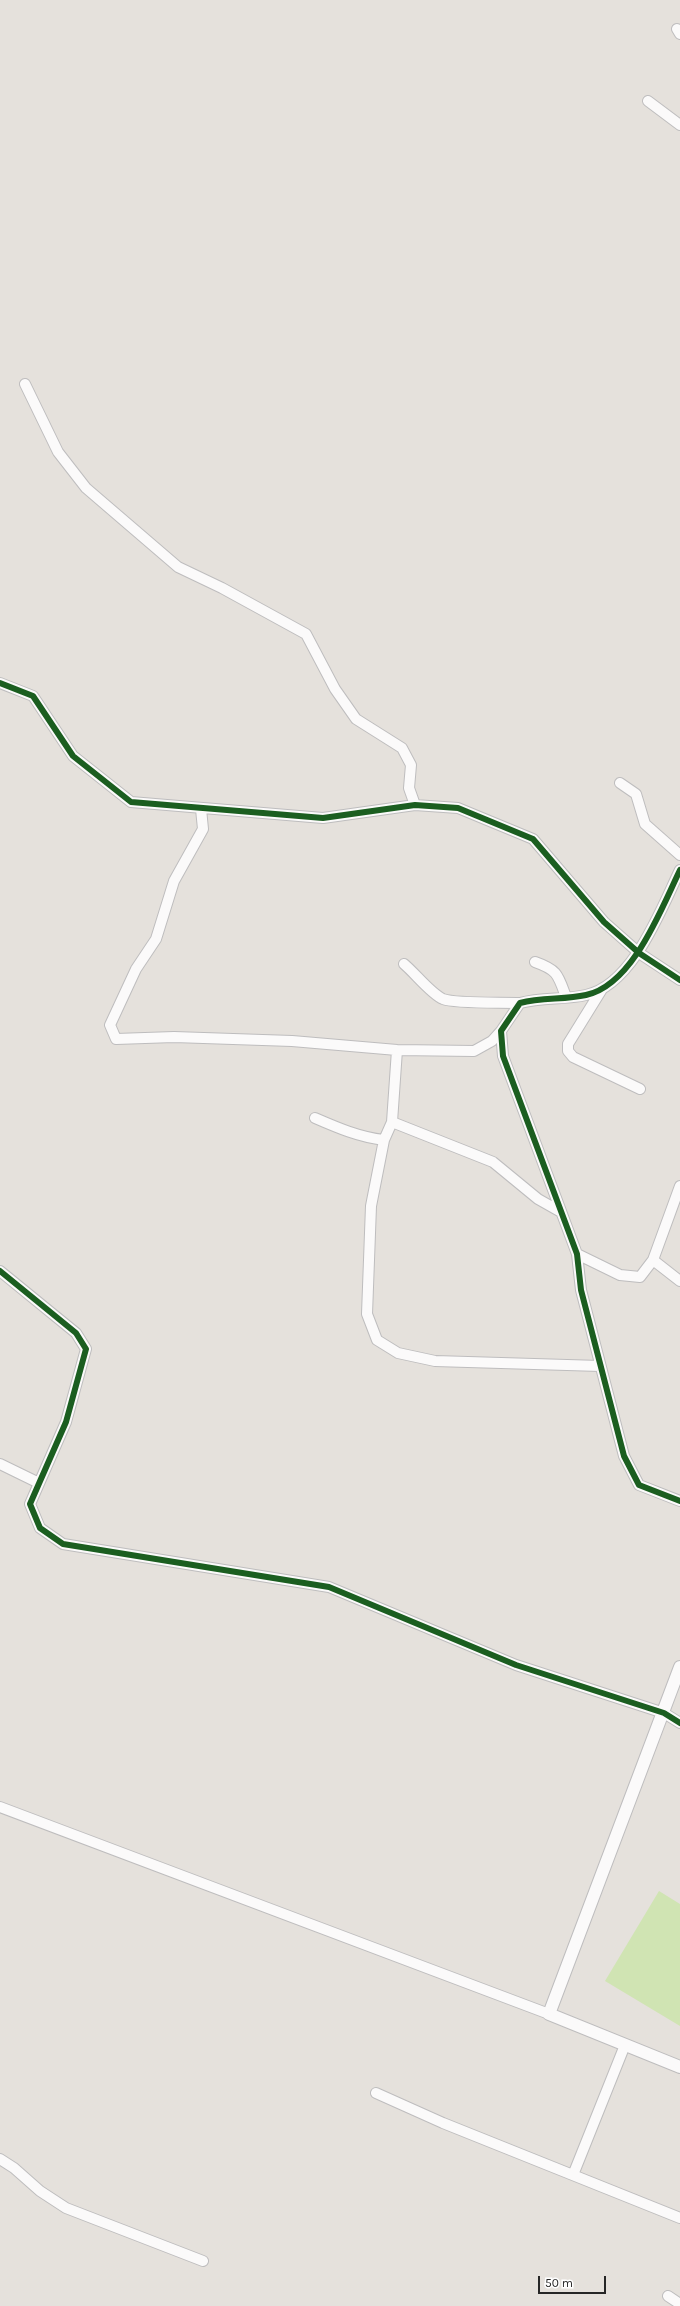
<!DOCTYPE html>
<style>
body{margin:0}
#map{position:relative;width:680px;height:2306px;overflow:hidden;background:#e5e1dc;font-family:Karla,sans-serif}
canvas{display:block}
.scale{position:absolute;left:538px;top:2276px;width:68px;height:18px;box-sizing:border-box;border:2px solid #262626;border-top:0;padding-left:5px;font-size:12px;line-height:14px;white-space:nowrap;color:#262626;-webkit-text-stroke:3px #fff;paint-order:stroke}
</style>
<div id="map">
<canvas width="680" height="2306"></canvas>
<div class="scale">50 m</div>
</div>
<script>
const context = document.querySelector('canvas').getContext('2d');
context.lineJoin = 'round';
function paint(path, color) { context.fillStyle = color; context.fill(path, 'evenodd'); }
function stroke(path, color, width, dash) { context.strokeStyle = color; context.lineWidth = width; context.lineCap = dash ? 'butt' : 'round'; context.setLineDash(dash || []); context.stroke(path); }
paint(new Path2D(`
 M659,1891L680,1904V2026L605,1981Z`), '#d0e4b3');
const minor = new Path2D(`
 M677,29L680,34
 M648,101L680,125
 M25,384L58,452L86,488L178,567L222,588L306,634L335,689L356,719L402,748L411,765L409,788L415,805
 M0,683L33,696L73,756L131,802L323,818L415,805L458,808L533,839L604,922L639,953L680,980
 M620,783L636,794L645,824L680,855
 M201,809L203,829L174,881L156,939L136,969L110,1025L116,1039L174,1037L292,1041L397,1050L474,1051L492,1041L501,1031
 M680,870C661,909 633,985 586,995C564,1000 542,997 520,1003L501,1031L503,1056L577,1254L581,1290L624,1456L639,1485L680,1501
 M535,962C558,970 558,975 566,997
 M404,964C415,973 431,994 443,999C456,1004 504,1002 520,1003
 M602,989L568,1044V1051L573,1057L640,1089
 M397,1050L392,1122L384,1140L371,1206L367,1314L377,1340L398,1353L435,1361L600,1366
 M315,1118C338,1128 359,1137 384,1140
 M392,1122L493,1162L538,1199L561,1212
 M577,1254L620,1275L640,1277L653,1260L680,1186
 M653,1260L680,1281
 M0,1271L76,1333L86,1349L66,1422L30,1504L40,1528L63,1544L329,1587L516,1665L664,1713L680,1723
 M0,1464L39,1483
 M0,1807L549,2014
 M376,2093L443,2123L680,2218
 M0,2159L14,2168L40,2191L66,2208L203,2261
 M573,2175L625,2045
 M668,2296L680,2304`);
const tertiary = new Path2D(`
 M680,1667L549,2014L680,2067`);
stroke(minor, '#bebdbe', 12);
stroke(tertiary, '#bebdbe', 14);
stroke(minor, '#fbfafa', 10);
stroke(tertiary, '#fbfafa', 12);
stroke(new Path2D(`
 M0,683L33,696L73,756L131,802L323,818L415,805L458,808L533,839L604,922L639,953L680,980
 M680,870C661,909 633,985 586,995C564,1000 542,997 520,1003L501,1031L503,1056L577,1254L581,1290L624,1456L639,1485L680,1501
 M0,1271L76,1333L86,1349L66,1422L30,1504L40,1528L63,1544L329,1587L516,1665L664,1713L680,1723`), '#1b5e20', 6);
</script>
